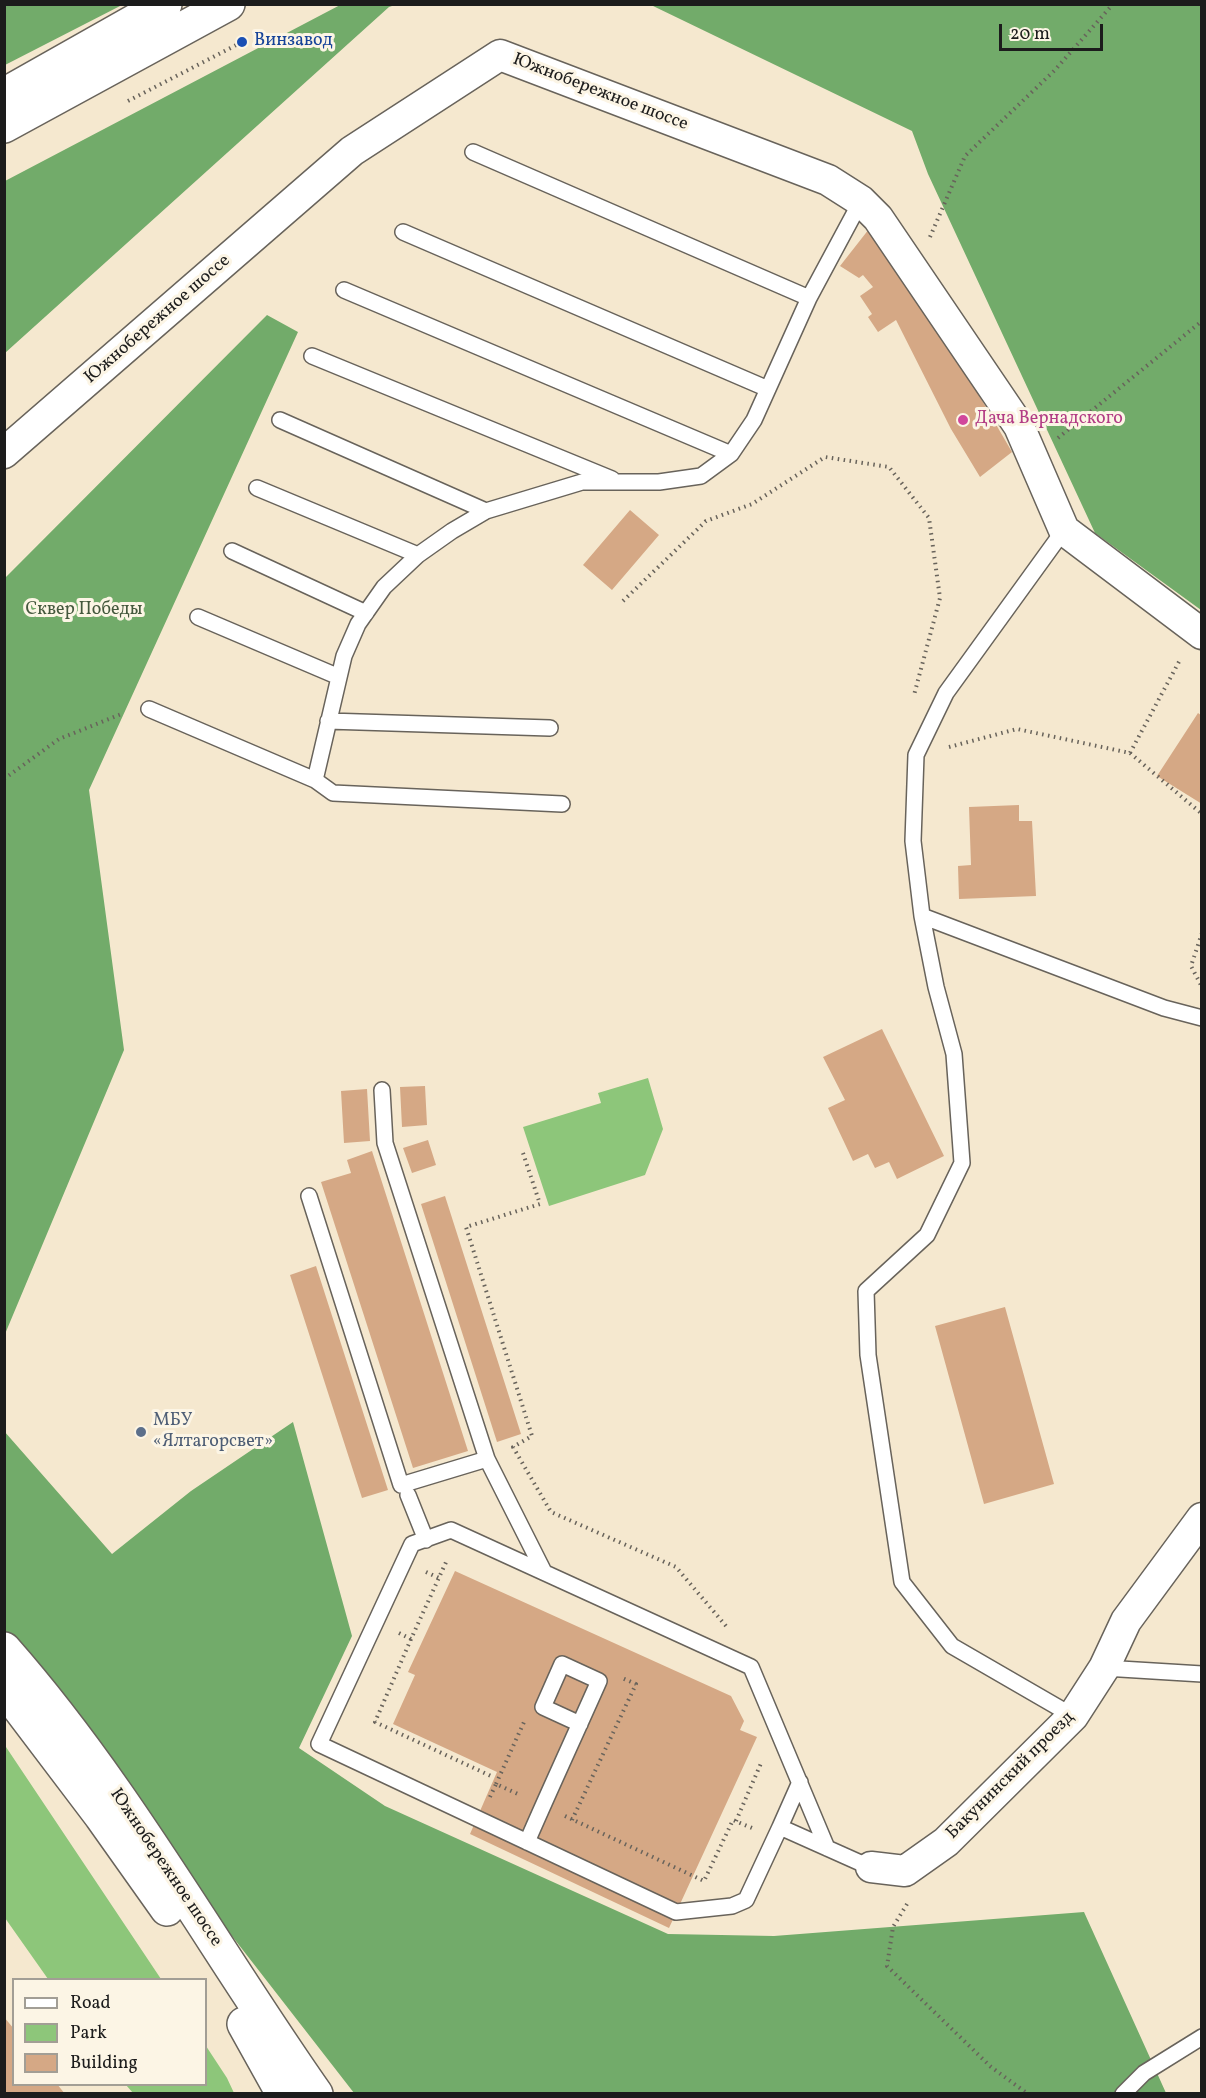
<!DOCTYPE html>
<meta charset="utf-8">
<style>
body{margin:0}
#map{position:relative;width:1206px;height:2098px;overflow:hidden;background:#f5e8cf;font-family:Vollkorn,serif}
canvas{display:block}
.frame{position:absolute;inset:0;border:6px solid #1c1c1c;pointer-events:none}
.legend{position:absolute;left:12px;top:1978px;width:195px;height:108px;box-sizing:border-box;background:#fcf5e5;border:2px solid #a29e95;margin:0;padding:8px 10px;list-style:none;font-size:18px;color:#1c1c1c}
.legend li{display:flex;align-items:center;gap:12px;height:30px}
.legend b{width:30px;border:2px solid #a29e95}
.scale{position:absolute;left:999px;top:24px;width:104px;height:27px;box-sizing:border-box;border:3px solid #1c1c1c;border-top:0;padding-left:8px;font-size:18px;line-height:21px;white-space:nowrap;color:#1c1c1c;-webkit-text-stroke:4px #fcf5e5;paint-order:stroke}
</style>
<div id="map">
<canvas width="1206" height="2098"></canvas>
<div class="frame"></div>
<ul class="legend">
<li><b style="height:8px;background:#fff"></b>Road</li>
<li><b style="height:16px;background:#8dc67a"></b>Park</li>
<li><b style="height:16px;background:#d5a885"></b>Building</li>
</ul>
<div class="scale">20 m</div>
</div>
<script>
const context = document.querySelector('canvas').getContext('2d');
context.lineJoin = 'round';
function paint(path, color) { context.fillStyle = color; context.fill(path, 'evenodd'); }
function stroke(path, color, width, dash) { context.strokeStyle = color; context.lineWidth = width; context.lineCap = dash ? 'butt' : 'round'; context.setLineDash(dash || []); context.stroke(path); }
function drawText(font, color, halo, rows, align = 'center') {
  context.font = font + ' Vollkorn,serif'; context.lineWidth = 6; context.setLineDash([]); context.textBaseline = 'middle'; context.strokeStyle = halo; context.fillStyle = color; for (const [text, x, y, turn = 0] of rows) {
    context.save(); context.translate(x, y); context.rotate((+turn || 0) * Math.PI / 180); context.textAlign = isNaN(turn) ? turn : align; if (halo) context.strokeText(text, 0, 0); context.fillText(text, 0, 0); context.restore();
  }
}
paint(new Path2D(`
 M648,1078L663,1129L645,1175L549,1206L523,1127L601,1103L598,1093Z
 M4,1744L161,1979H48L5,1918Z
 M206,2046L227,2078L234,2093H133L126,2085L206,2084Z`), '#8dc67a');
paint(new Path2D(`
 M5,4H122V5L5,65Z
 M342,4L395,5L389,7L5,353V181Z
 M651,5H1201V610L1095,533L928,174L912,131Z
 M267,315L298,332L89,790L124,1050L5,1334V578Z
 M293,1422L352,1636L299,1748L385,1806L668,1934L774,1936L1084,1912L1166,2093H354L5,1644L4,1431L112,1554L191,1491Z`), '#72ab6a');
paint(new Path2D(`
 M869,229L891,244L1012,452L980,477L951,429L896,320L878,332L868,317L872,314L860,296L873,287L863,275L859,278L840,266Z
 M630,510L659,535L612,590L583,565Z
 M1198,713L1202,716V804L1157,776Z
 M1019,805V821H1032L1036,896L959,899L958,866L971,865L969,807Z
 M882,1029L944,1156L897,1179L889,1162L875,1168L868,1154L853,1161L828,1108L845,1100L823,1057Z
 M425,1086L427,1125L402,1127L400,1087Z
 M367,1089L370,1141L344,1143L341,1091Z
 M428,1140L436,1165L412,1173L403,1148Z
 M372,1151L468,1451L413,1468L321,1182L351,1173L347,1160Z
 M445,1196L521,1434L497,1442L421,1204Z
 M316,1266L388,1490L362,1498L290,1275Z
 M1005,1307L1054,1484L984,1504L935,1326Z
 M455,1571L731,1696L744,1721L740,1730L757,1737L669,1928L470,1834L497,1772L393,1724L415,1675L408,1672Z
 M4,2017L14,2029V2084H57L65,2094H4Z`), '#d5a885');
const service = new Path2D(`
 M473,152L809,298
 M403,232L768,389
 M344,290L731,454
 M312,356L612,479
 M280,420L486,511
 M257,488L418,555
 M1064,530L946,693L916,755L913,841L922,916L936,987L954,1054L962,1163L927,1235L866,1291L868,1355L902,1582L952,1646L1073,1716
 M232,551L366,613
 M198,617L339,677
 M149,709L315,780
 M328,721L550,728
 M562,804L333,793L315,780L344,656L358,624L384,587L418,555L452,531L486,511L582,482H659L701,476L731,454L754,420L809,298L861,201
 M922,916L1164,1008L1202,1018
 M382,1090L385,1143L487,1459L544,1572
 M309,1196L401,1485L487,1459
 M408,1495L426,1540
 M1104,1668L1202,1674
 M780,1827L800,1782
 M527,1842C550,1789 575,1735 599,1681L562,1664L543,1707L580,1724
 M827,1848L751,1667L451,1530L412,1544L319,1744L676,1912L732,1906L746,1900L780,1827L865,1865
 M1123,2094L1144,2073L1202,2037`);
const minor = new Path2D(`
 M4,453L352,151L500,55L828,180L861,201L878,218L1019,426L1064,530L1202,634
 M871,1867L905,1871L946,1842L1073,1716L1104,1668L1126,1621L1202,1518`);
const trunk = new Path2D(`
 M4,95L165,4
 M4,126L228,4
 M4,1649C124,1785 212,1946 316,2094
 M4,1688L101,1816L167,1909
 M244,2024L283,2094`);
stroke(service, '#68635b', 18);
stroke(minor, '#68635b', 33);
stroke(trunk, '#68635b', 36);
stroke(new Path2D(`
 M128,101L242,42
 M930,237L965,156L1055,70L1113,4
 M1058,438L1202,321
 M623,601L706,521L752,504L825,457L889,467L929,518L940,598L914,695
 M949,747L1017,729L1130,753L1202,814
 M1130,753L1181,658
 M4,779L59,739L124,713
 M1202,933L1191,966L1202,987
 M523,1153L540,1204L466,1227L532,1436L513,1447L551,1512L676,1567L726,1626
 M426,1572L439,1578
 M399,1633L411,1639L447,1560
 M411,1639L375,1722L491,1776
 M496,1784L524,1722
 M490,1797L496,1784L520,1795
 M565,1816L704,1881L733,1820L752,1828
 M572,1820L636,1684L622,1678
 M736,1821L762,1761
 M907,1904L893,1927L887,1966L991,2067L1028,2094`), '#68635b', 4, [1.5, 4.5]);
stroke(service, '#fff', 15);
stroke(minor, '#fff', 30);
stroke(trunk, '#fff', 33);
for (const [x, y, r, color] of [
 [242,42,6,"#1a4fb4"],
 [963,420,6,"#d1479c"],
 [141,1432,6,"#5c6f8a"]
]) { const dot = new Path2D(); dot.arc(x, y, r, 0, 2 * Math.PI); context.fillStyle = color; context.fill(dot); stroke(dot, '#fcf5e5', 2); }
drawText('18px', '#164399', '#fcf5e5', [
 ["Винзавод",254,42]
], 'left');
drawText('18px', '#1c1c1c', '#fcf5e5', [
 ["Южнобережное шоссе",600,93,21],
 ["Южнобережное шоссе",158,320,-41],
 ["Бакунинский проезд",1011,1776,-45],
 ["Южнобережное шоссе",165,1868,56]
]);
drawText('18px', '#b23c85', '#fcf5e5', [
 ["Дача Вернадского",975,420]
], 'left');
drawText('18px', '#44583d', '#fcf5e5', [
 ["Сквер Победы",84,611]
]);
drawText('18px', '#4e5e75', '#fcf5e5', [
 ["МБУ",153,1422],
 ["«Ялтагорсвет»",153,1443]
], 'left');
</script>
